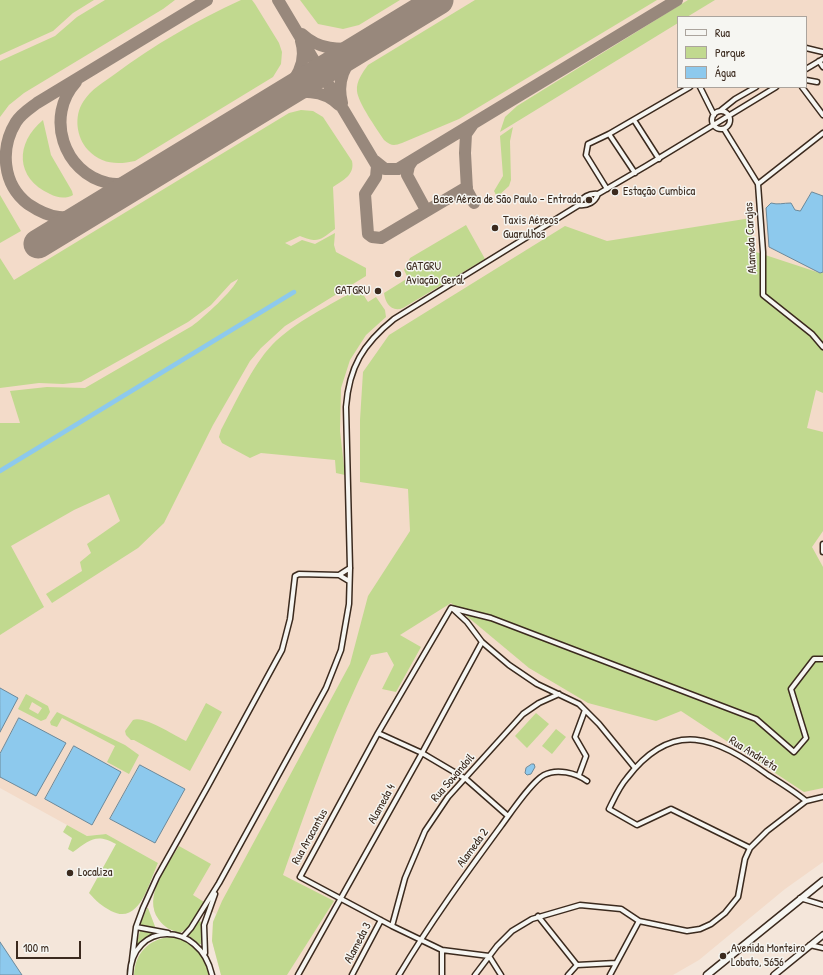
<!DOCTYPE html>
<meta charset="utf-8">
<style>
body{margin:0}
#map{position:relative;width:823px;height:975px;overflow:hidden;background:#f4e6da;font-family:"Patrick Hand",sans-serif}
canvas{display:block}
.legend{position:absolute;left:677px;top:16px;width:130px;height:72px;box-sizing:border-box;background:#f6f6f2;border:1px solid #aba49d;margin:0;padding:5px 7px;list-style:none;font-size:12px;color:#3b2a1e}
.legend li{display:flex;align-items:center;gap:8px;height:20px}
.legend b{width:20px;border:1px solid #aba49d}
.scale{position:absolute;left:16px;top:941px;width:65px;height:18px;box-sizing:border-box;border:2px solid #3b2a1e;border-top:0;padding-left:5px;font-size:12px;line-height:14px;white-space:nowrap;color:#3b2a1e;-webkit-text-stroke:3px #f6f6f2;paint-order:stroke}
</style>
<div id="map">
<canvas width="823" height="975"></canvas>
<ul class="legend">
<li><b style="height:5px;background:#f6f6f2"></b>Rua</li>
<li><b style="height:11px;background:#c1d98f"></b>Parque</li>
<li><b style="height:11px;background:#8dc9ed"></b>Água</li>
</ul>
<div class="scale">100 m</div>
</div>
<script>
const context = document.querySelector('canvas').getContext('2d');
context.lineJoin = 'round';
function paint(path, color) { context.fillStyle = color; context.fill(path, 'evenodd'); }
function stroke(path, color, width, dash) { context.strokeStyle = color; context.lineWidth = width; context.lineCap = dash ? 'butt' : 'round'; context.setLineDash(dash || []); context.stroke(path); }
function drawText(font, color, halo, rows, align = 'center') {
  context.font = font + ' "Patrick Hand",sans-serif'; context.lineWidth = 3; context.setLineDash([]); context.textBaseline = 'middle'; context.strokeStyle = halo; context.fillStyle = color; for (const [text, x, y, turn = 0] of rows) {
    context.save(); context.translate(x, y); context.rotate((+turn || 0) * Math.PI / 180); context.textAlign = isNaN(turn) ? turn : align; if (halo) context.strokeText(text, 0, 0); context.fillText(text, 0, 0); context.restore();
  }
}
paint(new Path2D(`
 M0,0H823V862L785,889L699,960L673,975H221L212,941L213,922L216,914L202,906L188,928L180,933L167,928L155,914L153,904L154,893L160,878L153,874L158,863L106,834L87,836L0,788ZM678,17H806V87H678Z`), '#f3dbc9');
paint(new Path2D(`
 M0,0H94L73,13L53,31L0,55Z
 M105,0H175L163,9L24,93L9,105L0,117V61L55,36L77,17Z
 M241,0H252L255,4L279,43L282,52L281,64L273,77L135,161C117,165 101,164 88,150C76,137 74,116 83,102C91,89 104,82 115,74C154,45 197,20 241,0Z
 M300,0H400L359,25L343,29L318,24Z
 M475,0H657L459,119L402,143C394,146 391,146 384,140C377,129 358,103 357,91C356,81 363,72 368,65Z
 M688,0H715L687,17H678V23L500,132L505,117L517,106Z
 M301,110L313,111L323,117L352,161C355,175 343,180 333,187L335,229C319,241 318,243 300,236L285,243L291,246L302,240L315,244L335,233L334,245L336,252L366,268V276L285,326L261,348L250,361L213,425L164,523L138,548L52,603L46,594L82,571L80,562L91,553L87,544L120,521L109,494L74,510L11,546L44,607L0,635V423H20L10,391L47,387L85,388L192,326C203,318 234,290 238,279L231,283L211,305L188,322L81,382L63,384L39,383L0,388V258L14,280L289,113Z
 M43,120L51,155L72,191L73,195C66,199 57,198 50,194C15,178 15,143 43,120Z
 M513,127L510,141L511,180L509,186L497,197L494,191L503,176L500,136Z
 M0,195L21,231L0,243Z
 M751,218L753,251L820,273L823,272V393L816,390L807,428L823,432V531L812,547L823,567V788L804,792L681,711L656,721L588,703L529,668L451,603L400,635L421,647L396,692L382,689L394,665L387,652L371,655C336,725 309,801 283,875L334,901L287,975H221L212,941L213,922L222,901L350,664L368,596L410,531L408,489L360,482V420L363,372L389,335L565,226L607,241Z
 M466,225L485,259L403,308C391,313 385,302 384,293L408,278L404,270L410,258Z
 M359,288L368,302L376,297L385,310L386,317L366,335L350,360L341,388L340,431L345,475L336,473L335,460L261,453L250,458L222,443L219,437L221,430C235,404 252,366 272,345C294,322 331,305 359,288Z
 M26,694L48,706L50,712L46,719L41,721L18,709ZM32,702L42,708L38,714L29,709Z
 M206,703L222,712L190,771L134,740H131L126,735L125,731L133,720C144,715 175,736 186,741Z
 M57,712L125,745L139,755L129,774L107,762L115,746L62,718L57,727L51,725L50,722Z
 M536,713L549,724L527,748L515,736Z
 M556,729L566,737L552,754L542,746Z
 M67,825L87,836L106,834L158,863C149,882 140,926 111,911C102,906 96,901 89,893L116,844C96,833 90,840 73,852L68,849L72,838L63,832Z
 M179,846L211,864L193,895L204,902L188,928L180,933C172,931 164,927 159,920C142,897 167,866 179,846Z
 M147,908H148L156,929L140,925Z
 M199,921L201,922V944H199L188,935Z
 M140,931L156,933V935L144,940L138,946H136Z
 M170,937C194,939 204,954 210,975H134C135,953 149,939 170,937Z`), '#c1d98f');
const water = new Path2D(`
 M812,192L823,196V272L820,273L769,247L766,208L771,203C778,205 783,203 791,203L795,210L800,211Z
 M0,688L18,698L0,732Z
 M19,718L66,743L36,796L0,777V754Z
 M74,746L121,772L92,825L45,799Z
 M532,764H534L535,767L531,774L527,775L525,773L526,768Z
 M140,765L185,789L155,843L110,819Z
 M0,942L22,975H0Z`);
paint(water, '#8dc9ed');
stroke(water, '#6c899a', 1);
stroke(new Path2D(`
 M0,471L294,292`), '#8dc9ed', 4.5);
stroke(new Path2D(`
 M278,0L377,166L376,177L365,194L368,234L372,237L381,238L467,187
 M302,34C319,50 339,50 360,48
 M76,82C45,116 63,173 108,183C121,186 135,181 147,177
 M281,96C295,80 308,64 301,41
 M281,96C301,91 322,88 339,105
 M342,103C336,80 345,65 360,48
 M473,124L466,134L465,153L467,190L474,203
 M413,160L409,166L407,175L426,210
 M375,161L385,169H398L677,0
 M95,210C83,214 71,218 59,217C48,216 37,210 28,204C2,184 0,148 16,122C21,114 29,109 37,103L207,0`), '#98887c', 12);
stroke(new Path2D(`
 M38,244L439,0`), '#98887c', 29);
const minor = new Path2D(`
 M806,48L823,52
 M819,61L823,67
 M806,69L823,59
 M806,80L817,82
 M700,87L714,115
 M802,87L823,115
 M712 120a9 9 0 1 1 18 0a9 9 0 1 1-18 0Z
 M720,111L735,99L756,87
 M634,120L659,159
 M724,129L758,184
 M823,133L758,184L763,252V295L812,334L823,347
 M609,134L635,173
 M607,189L586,155L588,144L609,134L690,87
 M579,205C582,197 589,193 598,194L646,166L776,87
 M823,544V552
 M339,575L350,568
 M451,608L378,733L300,877L392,926L442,950L489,956L501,975
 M451,608L491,618L756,719L794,752L806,738L791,689L814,659H823
 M453,609L467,622L482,642L509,665L537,684L579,704L599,724L635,768
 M378,733L422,753L466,779L508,816
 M579,775L586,756L575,737L585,710
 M750,848L671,809L637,825L609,809C614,799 619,787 627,778C673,718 716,737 768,775C781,783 794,791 806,801
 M800,898L823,905
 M538,916L577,965L616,963
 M392,926L405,878L425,831L448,797L523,714L539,703L559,694
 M136,927L168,933
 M183,937L191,928L219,883L326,688L341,650L349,604L350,568L346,407C349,367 363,344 394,319L579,205C588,206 595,202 598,194
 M810,945L823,948
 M205,953L204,925L215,894
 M132,960L136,927L143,908L157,877L208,786L282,650L290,619L295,576L299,574L339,575L349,581
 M130,975C131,921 200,920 212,975
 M298,975L422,753L482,642
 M352,975L381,920
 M399,975C430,923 465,875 501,826C510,814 531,782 544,775C557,768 576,773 587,781
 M442,975V950
 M475,975L497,946L512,931L532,919L580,905L621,909L639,921L687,931L700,929L711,924L725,913L738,897L745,859L750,848L767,831L806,801L823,797
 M568,975L577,965
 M610,975L639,921`);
const tertiary = new Path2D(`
 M774,975L823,935`);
const secondary = new Path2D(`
 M707,975L823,881`);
stroke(minor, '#3b2a1e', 7);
stroke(tertiary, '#3b2a1e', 8);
stroke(secondary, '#3b2a1e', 9);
stroke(minor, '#f6f6f2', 4);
stroke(tertiary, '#f6f6f2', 5);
stroke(secondary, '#f6f6f2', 6);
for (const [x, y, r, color] of [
 [615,192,4,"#3b2a1e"],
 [589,200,4,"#3b2a1e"],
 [495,228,4,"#3b2a1e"],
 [398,274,4,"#3b2a1e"],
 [378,291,4,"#3b2a1e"],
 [70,873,4,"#3b2a1e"],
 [723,956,4,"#3b2a1e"]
]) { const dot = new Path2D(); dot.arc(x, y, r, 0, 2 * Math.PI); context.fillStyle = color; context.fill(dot); stroke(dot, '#f6f6f2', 1.5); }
drawText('12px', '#3b2a1e', '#f6f6f2', [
 ["Estação Cumbica",623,192],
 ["Base Aérea de São Paulo - Entrada",581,200,"right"],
 ["Taxis Aéreos",503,221],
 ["Guarulhos",503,235],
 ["GATGRU",406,267],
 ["Aviação Geral",406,281],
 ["GATGRU",370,291,"right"],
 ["Localiza",78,873],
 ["Avenida Monteiro",731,949],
 ["Lobato, 5656",731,963]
], 'left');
drawText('12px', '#3b2a1e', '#f6f6f2', [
 ["Alameda Carajas",751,238,-93],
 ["Rua Andrieta",753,754,32],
 ["Rua Sowandoil",453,778,-49],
 ["Alameda 4",382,804,-61],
 ["Rua Aracantus",310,837,-61],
 ["Alameda 2",473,848,-54],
 ["Alameda 3",358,943,-62]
]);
</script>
